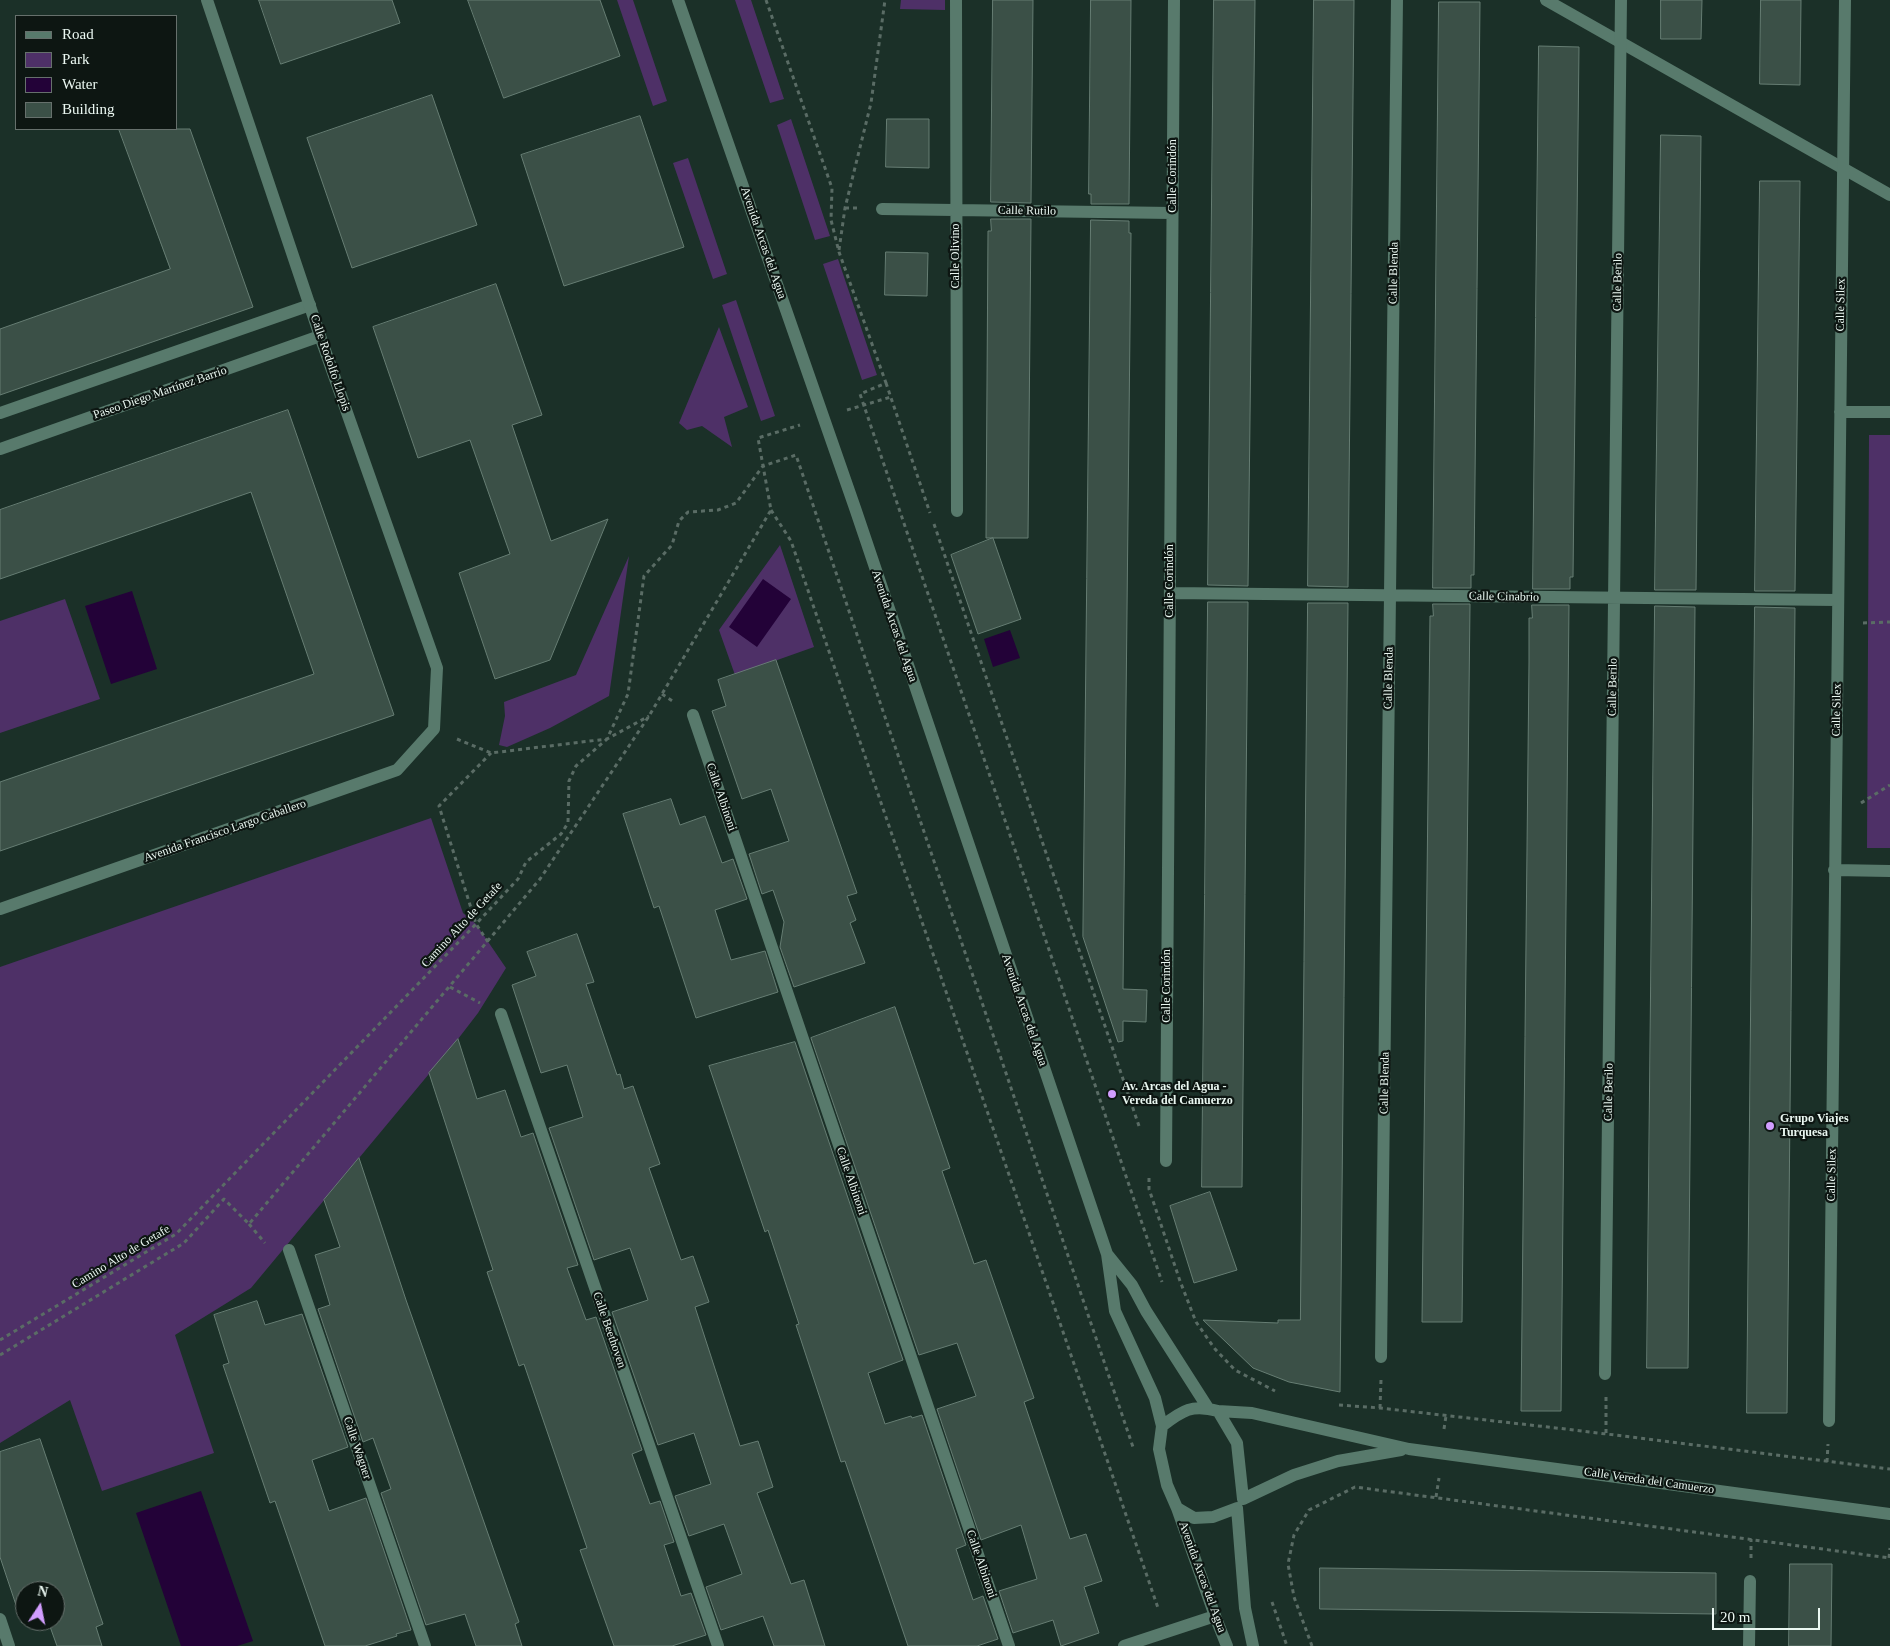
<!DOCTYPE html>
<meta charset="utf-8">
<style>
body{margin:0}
#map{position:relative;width:1890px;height:1646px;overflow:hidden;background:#1b3028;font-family:"Times New Roman",serif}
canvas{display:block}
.legend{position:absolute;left:15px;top:15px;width:162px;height:115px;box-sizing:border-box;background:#0d1612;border:1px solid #66706c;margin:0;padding:6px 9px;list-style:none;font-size:15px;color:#ebf8f2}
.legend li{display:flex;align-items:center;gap:10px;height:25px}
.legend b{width:25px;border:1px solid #66706c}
.north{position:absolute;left:15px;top:1581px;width:50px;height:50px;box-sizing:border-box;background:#0d1612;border:1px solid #66706c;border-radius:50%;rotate:11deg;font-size:14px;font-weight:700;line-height:20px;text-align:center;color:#ebf8f2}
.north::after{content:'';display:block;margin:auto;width:18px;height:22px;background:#d19dfe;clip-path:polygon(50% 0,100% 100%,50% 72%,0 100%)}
.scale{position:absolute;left:1712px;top:1608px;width:108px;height:22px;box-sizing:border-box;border:2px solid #ebf8f2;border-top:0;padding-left:6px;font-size:15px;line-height:18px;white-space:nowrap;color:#ebf8f2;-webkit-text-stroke:4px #0d1612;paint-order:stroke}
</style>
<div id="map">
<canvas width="1890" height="1646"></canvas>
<ul class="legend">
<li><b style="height:6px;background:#587a6c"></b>Road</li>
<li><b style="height:14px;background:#4e3067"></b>Park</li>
<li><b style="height:14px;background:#230238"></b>Water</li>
<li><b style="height:14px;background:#3b5047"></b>Building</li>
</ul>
<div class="north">N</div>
<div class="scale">20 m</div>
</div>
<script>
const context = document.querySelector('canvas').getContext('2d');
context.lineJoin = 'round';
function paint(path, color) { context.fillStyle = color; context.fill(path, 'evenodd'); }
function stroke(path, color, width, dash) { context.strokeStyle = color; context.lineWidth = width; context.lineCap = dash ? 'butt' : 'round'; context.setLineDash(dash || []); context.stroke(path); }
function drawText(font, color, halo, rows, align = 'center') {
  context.font = font + ' "Times New Roman",serif'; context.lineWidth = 4.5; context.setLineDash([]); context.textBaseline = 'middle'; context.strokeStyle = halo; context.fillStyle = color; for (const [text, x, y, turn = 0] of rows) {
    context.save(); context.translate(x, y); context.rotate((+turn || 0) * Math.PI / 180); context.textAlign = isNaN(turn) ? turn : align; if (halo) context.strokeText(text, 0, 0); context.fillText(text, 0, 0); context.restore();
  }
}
paint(new Path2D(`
 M617,0H633L667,101L653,106Z
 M735,0H751L784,99L770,103Z
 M901,0H945V10L900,9Z
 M791,119L830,236L815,240L777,125Z
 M688,158L727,274L713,279L673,163Z
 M838,259L877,375L862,380L823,264Z
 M736,300L775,416L761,421L722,305Z
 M719,327L748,407L724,417L732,447L702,426L687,430L679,423Z
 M1869,435H1890V848H1867Z
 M780,545L814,647L735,675L719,630Z
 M629,556L609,696L550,728L507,747L499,745L505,716L504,702L576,675Z
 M65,599L100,699L0,733V621Z
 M431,818L463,913L476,924L506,968L478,1013L458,1039L251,1288L175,1335L214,1453L102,1491L70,1400L0,1443V967Z`), '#4e3067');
paint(new Path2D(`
 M763,579L791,599L757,647L729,627Z
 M132,591L157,669L111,684L85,606Z
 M1010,630L1020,658L993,667L984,639Z
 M201,1491L253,1641L237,1646H181L136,1513Z`), '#230238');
const building = new Path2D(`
 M259,0H392L400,23L281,64Z
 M468,0H600L620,56L504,98Z
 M993,0H1033L1031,203L991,202Z
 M1091,0H1131L1129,204H1091V194H1089Z
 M1214,0H1255L1248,586L1208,585Z
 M1314,0H1354L1348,587L1308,586Z
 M1661,0H1702L1701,39H1661Z
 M1761,0H1801L1800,85L1760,84Z
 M1439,2H1480L1474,575H1471V588H1433Z
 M1539,46L1579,47L1573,577H1570V589H1533Z
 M432,95L477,225L352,268L307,138Z
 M640,116L684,247L564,286L521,155Z
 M887,119H929V168L886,167Z
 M119,129H190L253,307L0,395V329L170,269Z
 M1661,135L1701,136L1696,590H1655Z
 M1760,181H1800L1795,591H1755Z
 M991,219H1031L1028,538H986L988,231H991Z
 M1091,220L1129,221V233H1131L1123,989L1147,990L1146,1022L1123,1021V1041L1118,1042L1083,937Z
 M886,252L928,253L927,296L885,295Z
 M496,284L542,415L512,425L551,541L608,519L550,660L495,679L459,573L510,554L470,440L418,458L373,327Z
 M288,410L394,715L0,851V782L314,674L251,492L0,579V510Z
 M993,538L1021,619L978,634L951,555Z
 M1208,602H1248L1242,1187H1202Z
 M1308,603H1348L1340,1392L1289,1382L1253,1368L1203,1320L1278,1323V1320H1300Z
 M1433,604H1470L1462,1322H1422L1430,616H1433Z
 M1532,605H1569L1561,1411H1521L1529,662V618H1532Z
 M1655,606L1695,607L1688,1368H1647Z
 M1755,607L1795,608L1787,1413H1747Z
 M776,660L857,893L847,896L856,920L850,923L865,963L794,987L780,947L784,922L773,890L762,894L749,854L789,841L771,789L742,799L712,711L726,706L718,680Z
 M671,799L680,825L705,816L722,863L733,859L747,899L715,910L731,960L765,951L778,992L696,1018L659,906L654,908L623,814Z
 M577,934L594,982L586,984L617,1075L620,1074L624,1089L633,1086L660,1164L649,1168L681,1260L693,1256L709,1302L695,1307L740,1446L758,1441L773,1487L757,1493L791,1584L804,1580L825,1646H774L763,1616L721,1630L706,1587L742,1574L724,1524L689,1536L675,1496L711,1484L694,1433L658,1445L612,1312L648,1300L630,1248L594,1260L549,1128L583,1117L567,1065L541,1073L512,985L536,976L527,952Z
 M895,1007L950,1168L942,1171L974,1264L986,1260L1034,1398L1024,1402L1070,1539L1086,1534L1102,1581L1084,1587L1099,1633L1061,1646L1053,1620L1013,1633L999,1591L1037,1579L1021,1525L981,1540L937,1409L976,1396L957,1343L919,1355L811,1038Z
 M458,1039L477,1099L505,1090L521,1137L533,1133L578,1265L567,1268L586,1320L596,1317L642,1450L632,1454L650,1504L660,1501L674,1542L664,1545L681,1596L691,1593L706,1635L672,1646H614L580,1550L587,1548L524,1364L519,1366L487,1272L493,1270L429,1073Z
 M795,1042L903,1360L868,1373L885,1424L911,1416L912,1418L922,1415L966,1545L956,1549L973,1600L983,1596L998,1639L977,1646H908L845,1461L841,1462L796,1325L799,1324L768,1230L765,1232L709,1066Z
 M359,1158L406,1300L519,1622L515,1624L522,1646H476L465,1614L426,1625L381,1493L391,1489L373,1438L363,1442L318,1309L330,1305L315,1255L340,1247L324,1200Z
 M1210,1192L1237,1270L1194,1283L1170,1206Z
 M257,1301L265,1325L302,1314L348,1447L312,1460L329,1511L366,1498L411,1630L396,1634L397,1636L365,1646H325L275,1501L270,1503L241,1418L223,1365L229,1363L214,1315Z
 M40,1439L103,1624L96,1627L102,1646H57L48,1621H55V1591H25V1621H27L22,1623L0,1557V1452Z
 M1790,1564H1832L1831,1646H1789Z
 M1320,1568L1716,1573V1614L1320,1609Z`);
paint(building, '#3b5047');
stroke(building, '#667d73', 1);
stroke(new Path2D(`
 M766,0L832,188L831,220L839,252L886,383L860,394L1162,1282
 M845,208H859
 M839,250L845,208L871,103L885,0
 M886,383L930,513
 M847,410L891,397
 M771,510L791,541L1158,1608
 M934,524L1139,1126
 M1863,623L1890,622
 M662,694L674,702
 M457,739L491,753L607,739L649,716
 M1861,803L1890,785
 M488,942L476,924L439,806L491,753
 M450,987L480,1003
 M1149,1178V1189L1180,1281L1196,1322L1215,1349L1235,1370L1275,1391
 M249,1224L265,1243
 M0,1340L176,1234L476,924L518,879L526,862L561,834L568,823L569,781L576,766L607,739L628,694L644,576L672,545L679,521L688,512L718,510L736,503L763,466L796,455L1133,1447
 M0,1355L184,1243L224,1199L249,1224L540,879L649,716L771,510L758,438L800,425
 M1606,1397V1435
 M1339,1405L1380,1408L1574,1430L1890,1469
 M1380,1408L1381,1380
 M1444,1429L1446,1416
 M1827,1462L1828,1444
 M1436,1497L1439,1478
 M1751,1558V1539
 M1889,1558L1890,1548
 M1272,1602L1287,1646
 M1312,1646L1294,1597L1288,1564L1294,1535L1309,1510L1355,1487L1890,1558`), '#5a6c65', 3, [4, 4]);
stroke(new Path2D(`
 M0,413L310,305`), '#587a6c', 12);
stroke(new Path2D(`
 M1546,0L1890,195
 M0,449L320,336`), '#587a6c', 12);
stroke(new Path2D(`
 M956,0L957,511
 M882,209L1172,213
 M1840,412H1890
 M1170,593L1837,600
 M693,715L1009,1646
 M1834,870L1890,871
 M0,909L397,770L434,729L437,668L320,336L207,0
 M501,1014L718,1646
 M1166,1161L1174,0
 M289,1250L425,1646
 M1381,1357L1397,0
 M1605,1374L1621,0
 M1829,1421L1845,0
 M0,1619L9,1646
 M1124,1646L1215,1616
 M1749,1646L1750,1581`), '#587a6c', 12);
stroke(new Path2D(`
 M678,0L855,508L1107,1254L1115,1311L1155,1398L1162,1426L1159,1449L1167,1485L1177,1508L1215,1616L1227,1646
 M1107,1254L1132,1285L1146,1311L1208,1408
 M1218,1411L1252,1413L1409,1449L1890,1514
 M1162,1426C1183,1410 1192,1404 1218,1411L1237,1443L1243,1499L1294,1475L1338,1461L1401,1450
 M1177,1508L1194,1518L1213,1517L1237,1508L1245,1608L1253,1646`), '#587a6c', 12);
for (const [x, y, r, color] of [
 [1112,1094,5,"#d19dfe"],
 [1770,1126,5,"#d19dfe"]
]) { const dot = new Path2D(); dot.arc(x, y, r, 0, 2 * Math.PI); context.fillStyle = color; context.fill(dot); stroke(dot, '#0d1612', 2); }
drawText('12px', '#ebf8f2', '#0d1612', [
 ["Calle Corindón",1173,176,-90],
 ["Calle Rutilo",1027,211,1],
 ["Avenida Arcas del Agua",763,243,71],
 ["Calle Olivino",956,256,-90],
 ["Calle Blenda",1394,273,-89],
 ["Calle Berilo",1618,282,-89],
 ["Calle Silex",1841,305,-89],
 ["Calle Rodolfo Llopis",330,363,71],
 ["Paseo Diego Martínez Barrio",160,393,-19],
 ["Calle Corindón",1170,581,-90],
 ["Calle Cinabrio",1504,597,1],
 ["Avenida Arcas del Agua",894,626,71],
 ["Calle Blenda",1389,678,-89],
 ["Calle Berilo",1613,687,-89],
 ["Calle Silex",1837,710,-89],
 ["Calle Albinoni",721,797,71],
 ["Avenida Francisco Largo Caballero",225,831,-19],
 ["Camino Alto de Getafe",462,925,-47],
 ["Calle Corindón",1167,986,-90],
 ["Avenida Arcas del Agua",1024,1010,71],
 ["Calle Blenda",1385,1083,-89],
 ["Calle Berilo",1609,1092,-89],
 ["Calle Silex",1832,1175,-89],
 ["Calle Albinoni",851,1181,71],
 ["Camino Alto de Getafe",121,1257,-31],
 ["Calle Beethoven",609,1330,71],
 ["Calle Wagner",357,1448,71],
 ["Calle Vereda del Camuerzo",1649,1481,8],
 ["Calle Albinoni",981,1564,71],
 ["Avenida Arcas del Agua",1202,1577,70]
]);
drawText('bold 12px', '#ebf8f2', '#0d1612', [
 ["Av. Arcas del Agua -",1122,1087],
 ["Vereda del Camuerzo",1122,1101],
 ["Grupo Viajes",1780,1119],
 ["Turquesa",1780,1133]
], 'left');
</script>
